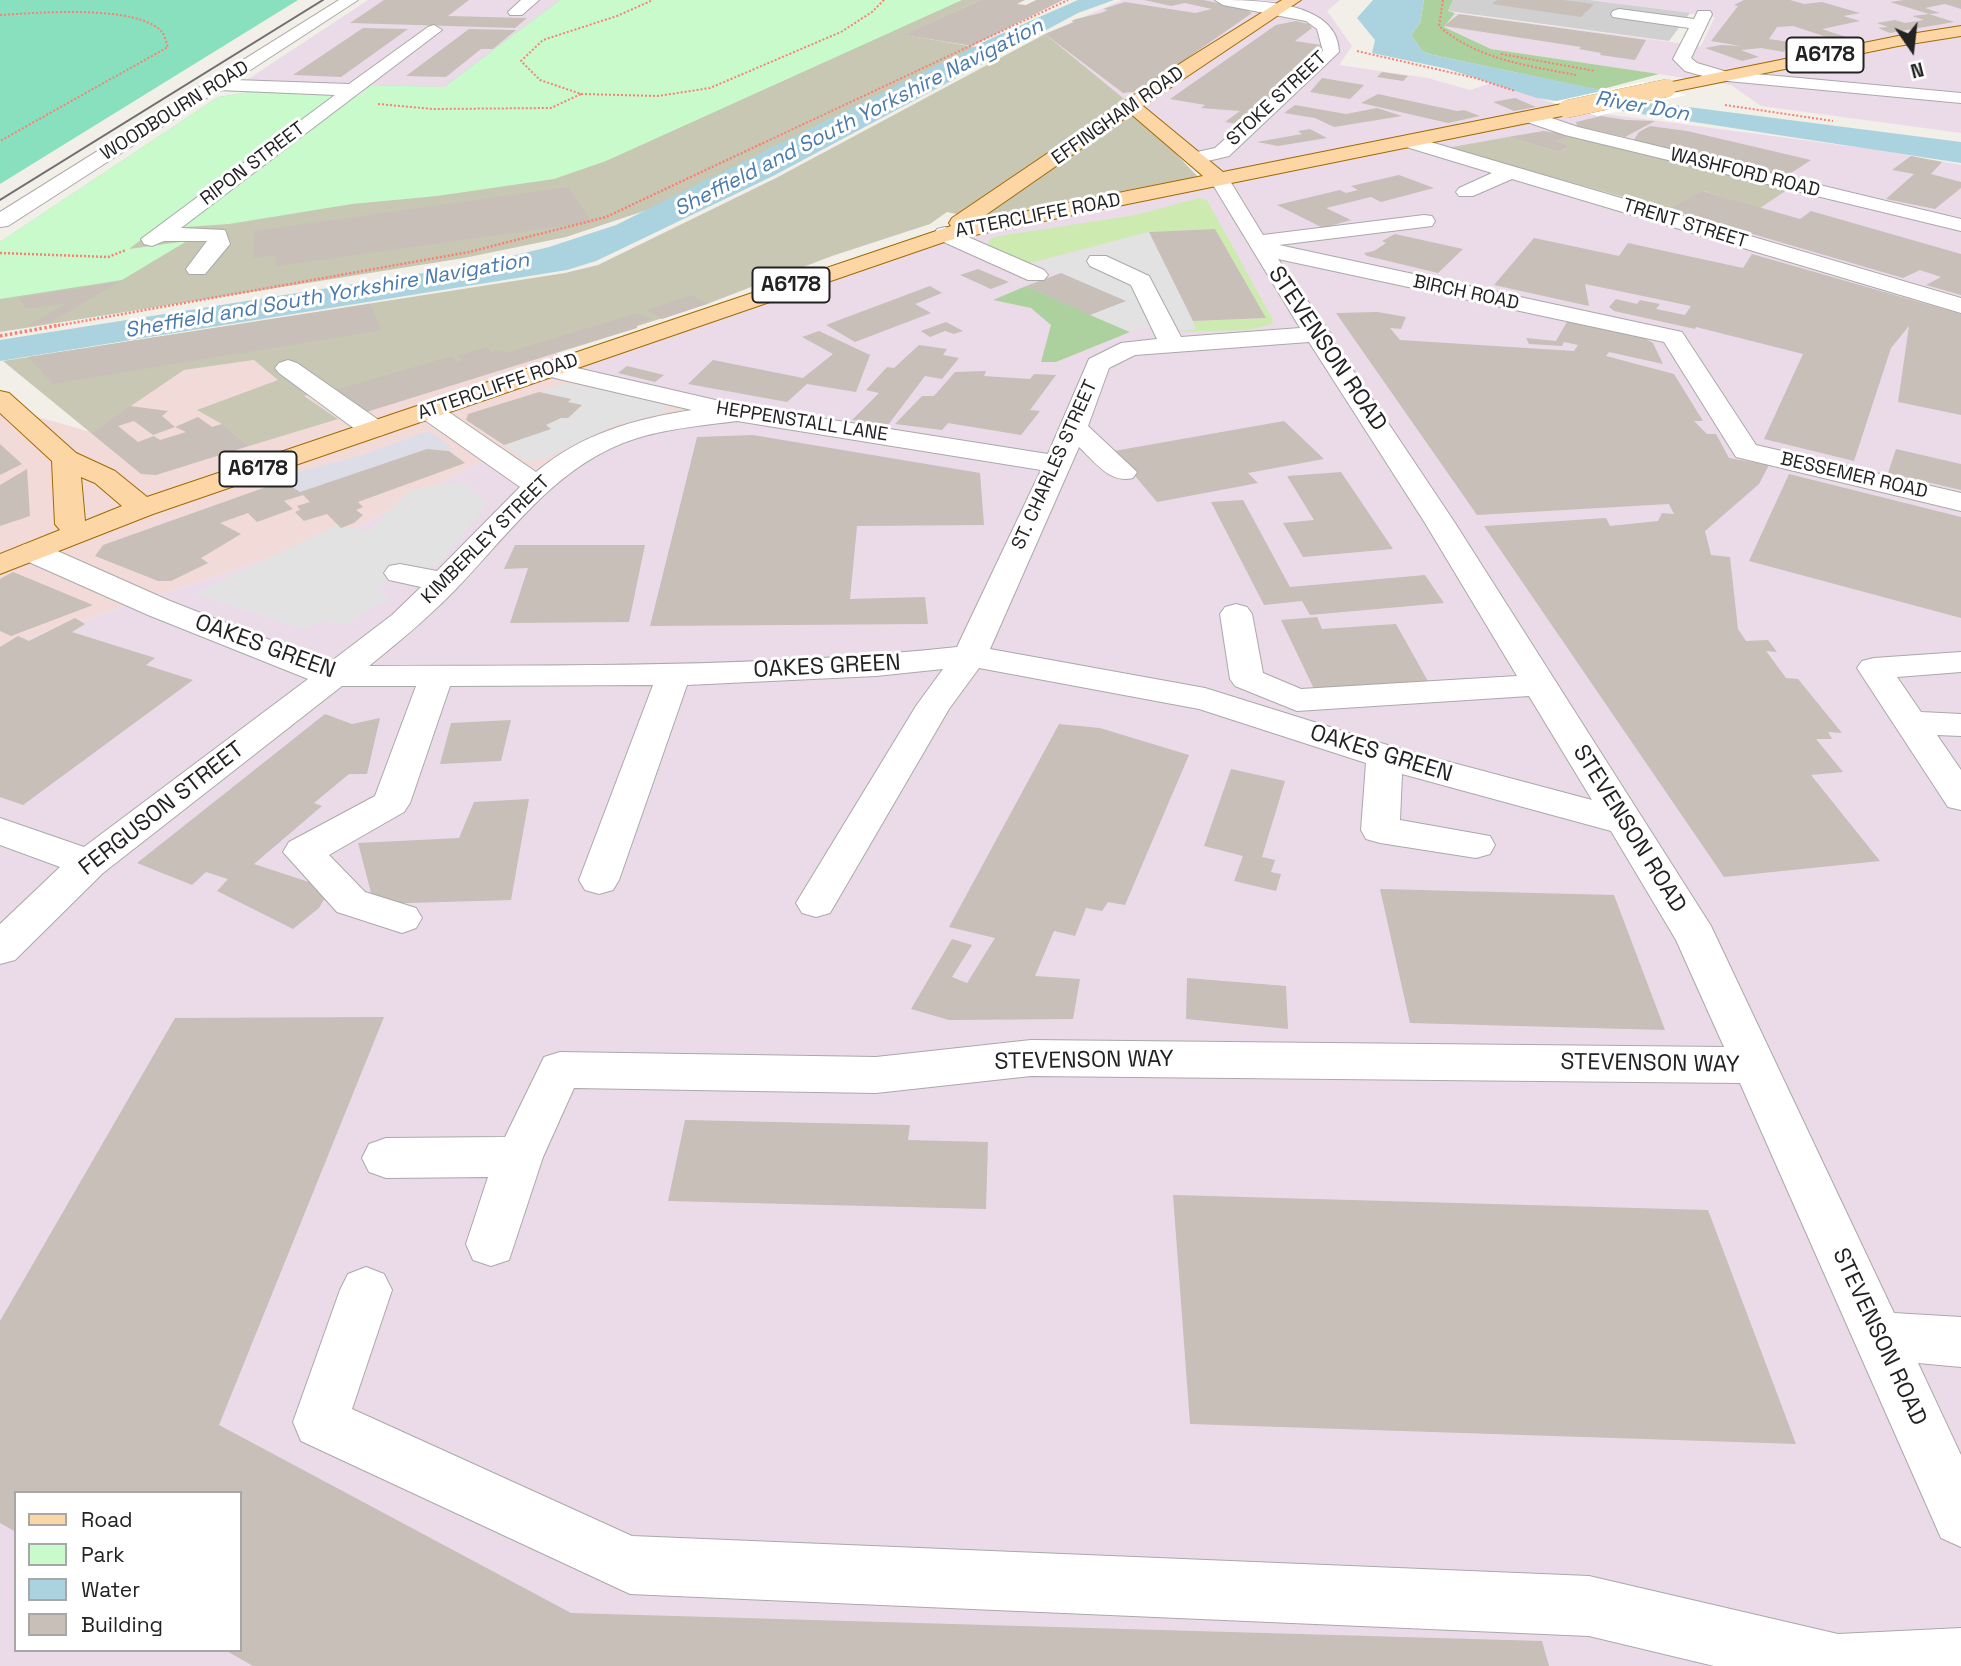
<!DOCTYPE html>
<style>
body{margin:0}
#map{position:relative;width:1961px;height:1666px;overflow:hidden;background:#f2efe9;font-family:"Space Grotesk",sans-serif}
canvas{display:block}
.legend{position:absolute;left:14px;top:1491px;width:228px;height:161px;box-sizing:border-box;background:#fff;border:2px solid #a7a7a7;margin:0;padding:9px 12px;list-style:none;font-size:21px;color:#222}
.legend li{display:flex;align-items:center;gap:14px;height:35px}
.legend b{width:35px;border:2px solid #a7a7a7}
.north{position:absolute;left:1877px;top:14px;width:70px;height:70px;-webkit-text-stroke:5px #fff;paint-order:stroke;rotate:166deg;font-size:19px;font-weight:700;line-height:28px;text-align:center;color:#222}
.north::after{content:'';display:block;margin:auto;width:24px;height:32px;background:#222;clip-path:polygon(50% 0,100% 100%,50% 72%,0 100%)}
</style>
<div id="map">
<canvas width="1961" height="1666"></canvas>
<ul class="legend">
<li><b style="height:9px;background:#fcd6a4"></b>Road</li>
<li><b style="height:19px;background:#c8facc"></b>Park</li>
<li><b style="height:19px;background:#aad3df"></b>Water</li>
<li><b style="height:19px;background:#c7bfb8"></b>Building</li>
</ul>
<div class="north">N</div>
</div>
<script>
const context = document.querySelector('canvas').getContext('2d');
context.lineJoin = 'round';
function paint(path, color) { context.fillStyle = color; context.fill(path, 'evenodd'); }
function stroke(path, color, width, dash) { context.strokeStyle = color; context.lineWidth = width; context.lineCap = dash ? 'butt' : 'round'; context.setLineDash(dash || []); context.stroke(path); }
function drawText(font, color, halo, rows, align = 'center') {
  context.font = font + ' "Space Grotesk",sans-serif'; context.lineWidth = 6; context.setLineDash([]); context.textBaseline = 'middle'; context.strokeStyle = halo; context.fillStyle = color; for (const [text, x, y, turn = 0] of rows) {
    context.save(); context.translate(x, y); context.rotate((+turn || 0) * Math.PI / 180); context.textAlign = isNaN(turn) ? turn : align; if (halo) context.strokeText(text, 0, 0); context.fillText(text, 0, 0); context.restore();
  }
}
paint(new Path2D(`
 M556,353L580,366L700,407L510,478L480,462L349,531L0,648V399L13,410L91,432L184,370L254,360L279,380L332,388Z`), '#f2dad9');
paint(new Path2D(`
 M368,0H560L445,87L242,83Z
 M1122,0H1340L1327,11L1352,46L1339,65L1428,78L1470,90L1494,82L1558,105L1216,176L1045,34Z
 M1593,0H1961V133L1761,106L1731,85L1491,49L1444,27L1455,13L1701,46L1715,17Z
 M1576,110L1878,150L1961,165V1666H0V648L349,531L480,462L510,478L699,407L580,366L932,241ZM16,1493H240V1650H16Z`), '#ebdbe8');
paint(new Path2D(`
 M1453,0H1590L1690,13L1669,41L1448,11Z`), '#d0d0d0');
paint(new Path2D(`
 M560,0H980L905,35L975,47L650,209L566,237L464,258L0,332V242L218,97L250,92L359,96L371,85L444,87Z
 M1045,34L1123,98L1198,177L977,218L947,212L930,224L832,256L707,304L366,412L332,388L304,396L338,419L249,446L222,424L197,410L278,380L254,360L184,370L91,433L3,361L565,273L598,265L776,178Z
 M1576,135L1787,190L1760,208L1704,191L1667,209L1447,148L1508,137L1559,152L1569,146L1557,141Z`), '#c7c7b4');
paint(new Path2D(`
 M1199,198L1207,200L1273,320L1272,324L1249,330L1171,332L1196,329L1193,321L1266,318L1215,229L1149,232L1026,264L987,246L990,239L999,236L1135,215Z`), '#cdebb0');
paint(new Path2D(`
 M1424,0H1453L1448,11L1455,13L1444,27L1491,49L1659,74L1599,90L1433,55L1422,51L1411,35L1420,23Z
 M1026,286L1130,332L1056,362H1041L1051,325L1031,308L993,300Z`), '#add19e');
paint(new Path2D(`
 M560,0H962L606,161L554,179L437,196L352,204L229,224L155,229L129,249L187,241L122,280L0,299V242L218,97L250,92L359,96L371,85L444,87Z`), '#c8facc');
paint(new Path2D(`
 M0,0H298L0,184Z`), '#88e0be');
paint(new Path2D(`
 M1149,232L1196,329L1138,328L1130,332L1090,315L1125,301L1033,263Z
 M566,383L662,402L667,412L612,426L543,459L532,461L525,460L504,445L550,429L546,425L561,418H568L582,406L568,402L570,399L539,392Z
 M460,481L488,503L438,565L400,573L374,590L391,597L345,624L322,621L303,629L195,594L336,525L369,531L409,490Z`), '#e2e2e2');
paint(new Path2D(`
 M425,432L432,433L454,450L427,449L300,492L279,477L362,455Z`), '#dddde8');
paint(new Path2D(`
 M1078,0H1114L1078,13L775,175L596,261L567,270L0,361V340L474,265L549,247L616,225L994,37Z
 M1373,0H1424L1420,23L1411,35L1422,51L1433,55L1673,105L1961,142V163L1537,98L1448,69L1372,53L1375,40L1357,18Z`), '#aad3df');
paint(new Path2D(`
 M1643,82L1686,95L1598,116L1552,102Z`), '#fff');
paint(new Path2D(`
 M384,0H469L448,16L527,18L515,28L350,23Z
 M980,0H1025L1017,4L1026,5L1036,0H1063L972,46L904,35Z
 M1144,0H1203L1243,8L1252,13L1140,91L1123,93L1045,34L1074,22L1071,21L1076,19L1101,13L1108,10L1103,9L1125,2L1195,13L1212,9L1185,3L1171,6Z
 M1497,0H1563L1594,4L1581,17L1492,4Z
 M1744,0H1790L1804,4L1822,2L1860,13L1843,16L1860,21L1822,29L1855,40L1842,42L1793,26L1777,27L1769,39L1790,42L1784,52L1761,48L1741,50L1759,57L1742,61L1705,48L1721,45L1741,46L1711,41L1738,6L1734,5Z
 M1904,0H1961V9L1945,4L1925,8L1940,13L1929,14L1890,2Z
 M1459,14L1646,40L1635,60L1600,55L1601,53L1579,49L1581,47L1444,26Z
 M1929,14L1954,22L1890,33L1878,28L1888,27L1877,23L1895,20L1905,23L1924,20L1912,16Z
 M1296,21L1309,24L1312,28L1295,41L1321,45L1322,52L1255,113H1252L1238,124L1225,122L1240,111L1201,108L1205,105L1170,99L1276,25Z
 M363,28L408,29L341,77L293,75Z
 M469,29L516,30L493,49H481L446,77L406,76Z
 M1382,72L1408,76L1403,81L1377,77Z
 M1322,78L1364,85L1350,99L1310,92Z
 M1378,94L1457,111L1464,110L1480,116L1448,123L1361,103Z
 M1515,98L1536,107L1514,111L1493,102Z
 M1295,105L1346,114L1377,108L1402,116L1334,127L1315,118L1284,113Z
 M1601,116L1626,120L1655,121L1625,137L1577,126L1576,122Z
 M1650,126L1687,131L1811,160L1782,179L1633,141L1639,132Z
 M1310,129L1327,138L1278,146L1257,142L1302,134L1298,131Z
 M1543,131L1576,135L1557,141L1569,146L1559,152L1508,137Z
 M1911,156L1942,162L1931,174L1961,182V188L1935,209L1886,199L1914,174L1892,170Z
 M1399,175L1434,188L1381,202L1371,197L1326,208L1351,220L1323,228L1277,205L1340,190L1346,193L1358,190L1351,186Z
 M568,187L591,222L277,266L274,255L253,258L254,231Z
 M1703,191L1800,219L1811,211L1961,254V295L1926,285L1941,277L1920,270L1903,278L1667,209Z
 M1215,229L1266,318L1193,321L1149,232Z
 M1395,234L1463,249L1438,273L1367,256L1364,253L1374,251L1386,243L1382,241Z
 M1534,238L1619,256L1628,243L1743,268L1752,254L1961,314V415L1898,402L1909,326L1891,348L1854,461L1764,439L1803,354L1696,327L1695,329L1614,311L1609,307L1616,299L1637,304L1640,300L1660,304L1656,309L1685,315L1691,306L1585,284L1589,306L1494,285Z
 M978,269L1009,282L991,289L960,275Z
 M1061,273L1126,301L1090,315L1026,286Z
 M119,282L51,322L27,326L67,303L26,309L19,298Z
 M930,286L942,293L915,304L931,313L855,342L826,325Z
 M691,295L707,304L662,319L646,310Z
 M370,304L381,330L53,384L28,357Z
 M1378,312L1406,317L1401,329L1390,328L1400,340L1574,351L1578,345L1564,342L1562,346L1529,344L1526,338L1556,341L1568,320L1639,335L1653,343L1663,364L1609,352L1606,356L1674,374L1703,421H1694L1707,434H1716L1729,458L1769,465L1759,484L1705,531L1711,555L1730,557L1738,629L1746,641L1768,640L1777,652L1766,651L1786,678L1798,679L1842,733L1828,732L1832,739H1816L1843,772L1811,775L1880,861L1724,877L1484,526L1606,518L1610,526L1658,521L1662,513L1674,514L1669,504L1477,515L1336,313Z
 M637,313L651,319L637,324V328L366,412L336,390L452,356L457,362L463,360L457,356L487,347L491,352L500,350L506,353Z
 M946,322L963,331L954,334L945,331L930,337L921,331Z
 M819,331L870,355L856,392L807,384L787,402L688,384L713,360L803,378L833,354L802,337Z
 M919,345L947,349L943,355L959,358L942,379L925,376L888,425L852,420L879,393L866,390L887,367L894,368Z
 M627,366L664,375L655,382L618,373Z
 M986,371L984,376L1030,379L1034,374L1056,375L1030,410L1040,411L1021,435L948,423L942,430L895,424L922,396H934L955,372Z
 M539,392L571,399L568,402L582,405L568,418H561L546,425L551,429L504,445L466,420L468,414Z
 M130,406L168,411L162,416L175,427L153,435L134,421L118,426L138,442L154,436L160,440L186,432L175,427L198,417L212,427L222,424L249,446L156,475L141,474L91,433Z
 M1284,421L1324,459L1248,473L1258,483L1157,502L1114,451Z
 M753,435L980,473L984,525L857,526L850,599L925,597L928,624L650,626L697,437Z
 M0,444L22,464L0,475Z
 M427,449L449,451L465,463L358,502L363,507L356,510L363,515L354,523L341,528L327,514L304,521L295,512L300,510L297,506L310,502L303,495L284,501L293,509L257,522L248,513L220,523L241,534L201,558L208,563L171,581H158L95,556L103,545L283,481L300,492Z
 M1896,449L1961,464V490L1888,473Z
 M27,469L30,516L0,526V485Z
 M1341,472L1393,549L1303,557L1283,523L1314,520L1287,476Z
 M1789,474L1961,517V618L1749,561Z
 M1243,500L1290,587L1425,575L1444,603L1310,615L1302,601L1264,605L1211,502Z
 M515,545H645L629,622L510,623L528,568L504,569Z
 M13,572L93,605L11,636L0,631V579Z
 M1317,617L1322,629L1396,624L1429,683L1315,691L1281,620Z
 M75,618L85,624L72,632L155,658L146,665L193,680L23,805L0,797V647L18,636L29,641Z
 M325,714L352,724L380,718L367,774H349L314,803L322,806L254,864L330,889L319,908L293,929L217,891L228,879L206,872L192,885L137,863Z
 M511,720L501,761L440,764L451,723Z
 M1059,724L1100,728L1189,755L1125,905L1108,902L1102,911L1086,908L1075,936L1054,931L1035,976L1080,979L1073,1019L949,1020L911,1009L952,939L972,945L952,977L967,983L995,938L949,927Z
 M1231,769L1285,781L1262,857L1275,860L1271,872L1281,874L1276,891L1234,881L1243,856L1204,846Z
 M529,799L511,900L374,904L358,843L459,838L474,802Z
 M1380,889L1614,895L1665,1030L1410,1023Z
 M1187,978L1286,986L1288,1029L1186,1019Z
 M384,1017L219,1425L571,1613L1542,1641L1549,1666H253L225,1650H240V1493H16V1532L0,1523V1321L175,1018Z
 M685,1120L910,1125L908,1140L988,1142L986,1209L668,1201Z
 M1173,1195L1708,1210L1796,1444L1190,1424Z`), '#c7bfb8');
const minor = new Path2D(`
 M339,0H358L235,80L349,84L428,27L434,25L442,30L181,228L225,230L230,244L205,274H189L186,269L207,241H164L152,246L144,244L141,239L335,95L219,90L8,226L0,227V212Z
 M521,0H539L522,15H510L508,12Z
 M1215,0C1254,0 1338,0 1339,52L1229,156L1195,164L1188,162L1185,158L1188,154L1215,148L1323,51L1317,29L1306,21L1223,5Z
 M1619,9L1694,19L1698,11H1710L1712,14L1691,58L1697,63L1724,71L1961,93V103L1717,80L1685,71L1673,59L1689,28L1613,17L1611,14L1613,11Z
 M1531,111L1578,127L1961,219V231L1565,135L1524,121L1522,117L1524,113Z
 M1410,136L1961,298V313L1512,179L1473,196H1459L1456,192L1459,188L1492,173L1403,146L1400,142L1403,138Z
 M1220,174L1227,176L1263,235L1424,215L1432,216L1435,221L1432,226L1424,227L1279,245L1682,332L1756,445L1961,493V511L1736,457L1664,342L1278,259L1331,334L1330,336L1455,523L1711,926L1894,1313L1961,1317V1367L1918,1363L1961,1455V1547L1941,1538L1740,1083L1031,1076L876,1093L574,1088L543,1157L509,1260L491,1266L473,1260L466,1244L488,1177L386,1178L369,1172L362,1158L369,1144L386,1138L505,1137L544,1057L560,1052L876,1057L1031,1040L1724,1047L1676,940L1611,831L1402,774L1400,820L1490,836L1495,845L1490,854L1476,858L1380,843L1366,839L1361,830L1366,763L1199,709L979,668L949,709L830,913L816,917L802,913L796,903L916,706L943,669L876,676L687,685L619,880L613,890L599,894L585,890L579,880L653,685L450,686L410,803L404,812L329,855L365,892L416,908L422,918L416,928L402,933L337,912L283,852L289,842L375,796L416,686H342L103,873L15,960L0,964V924L60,867L0,845V818L84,847L308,679L148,615L22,559L18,552L22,545L33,543L44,545L170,601L329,663L392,615L421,587L389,580L384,573L389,566L400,564L437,571L520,487L419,416L415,410L419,404L428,402L437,404L536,472C581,434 634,419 692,410L542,375L538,370L542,365L551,362L737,405L1048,454L1089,359L1121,343L1157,339L1131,285L1090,266L1087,261L1090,256H1106L1149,276L1181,337L1300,328L1210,180L1213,176ZM1309,342L1425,523L1517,676L1301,689L1263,673L1252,614L1247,607L1236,604L1225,607L1220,614L1230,679L1235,686L1297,711L1529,696L1592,800L1397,748L1205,688L990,649L1079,447C1095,462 1110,484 1133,478L1137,472L1088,426L1109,368L1135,355ZM737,421L1041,470L957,647C762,668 565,665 369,666C400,641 429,617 456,589C507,536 552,471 623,443C659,429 699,426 737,421Z
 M945,227L1044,270L1048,275L1044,280H1028L937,239L934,234L937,229Z
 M288,360L297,363L383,423L387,429L383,435L373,437L363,435L279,373L275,368L279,363Z
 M1961,652V672L1897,677L1921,712L1961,714V736L1937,735L1961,770V810L1948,807L1857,668L1862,661L1874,658Z
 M366,1267L384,1274L392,1290L352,1409L632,1536L1589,1576L1838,1634L1961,1628V1666H1714L1589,1636L630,1594L301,1441L293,1422L340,1290L348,1274Z`);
const major = new Path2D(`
 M1282,0H1301L1143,106L1223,172L1567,103L1576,109L1567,115L950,240L153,514L0,574V554L60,530L55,524L52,461L0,413V391L9,393L76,453L115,471L147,497L951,226L949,223L952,218L1184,61ZM1131,114L1203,176L977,221ZM81,477L95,483L122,506L85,521Z
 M1961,26V36L1898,46L1667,93L1658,88L1667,83L1898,36Z`);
stroke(minor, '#a9a9a9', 2);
stroke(major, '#a06b00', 2);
stroke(new Path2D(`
 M1443,0L1439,26C1476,59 1528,66 1576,75
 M0,15C35,13 138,4 162,32C165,35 166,43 168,47L0,141
 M1357,51L1475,78L1515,91
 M1501,54L1595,71
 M581,94L658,96L710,88L841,32L872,12L884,0
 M378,104L433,109L551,108L581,94L540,80L521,61L543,40L617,16L653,0
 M1725,105L1833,121
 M759,145L1068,0`), '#fa8072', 2, [2, 2]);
stroke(new Path2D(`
 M0,253L108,257L126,250
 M50,327L469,252L606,217L763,143`), '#fa8072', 2.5, [2, 2]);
stroke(new Path2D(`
 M0,336L60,325`), '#fa8072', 3.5, [2.5, 2.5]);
paint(minor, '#fff');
paint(major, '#fcd6a4');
stroke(new Path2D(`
 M0,200L323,0`), '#707070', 2);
const majorBridge = new Path2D(`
 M1567,109L1667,88`);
stroke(majorBridge, '#a06b00', 18, []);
stroke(majorBridge, '#fcd6a4', 18);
drawText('19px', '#222', '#fff', [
 ["STOKE STREET",1277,99,-43],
 ["WOODBOURN ROAD",175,111,-32],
 ["EFFINGHAM ROAD",1118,116,-35],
 ["RIPON STREET",253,164,-37],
 ["WASHFORD ROAD",1745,173,14],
 ["ATTERCLIFFE ROAD",1038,216,-11],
 ["TRENT STREET",1685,224,17],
 ["BIRCH ROAD",1466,293,12],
 ["ATTERCLIFFE ROAD",498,387,-19],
 ["HEPPENSTALL LANE",802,422,9],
 ["ST. CHARLES STREET",1055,465,-66],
 ["BESSEMER ROAD",1854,476,13],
 ["KIMBERLEY STREET",486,540,-45]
]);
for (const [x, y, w] of [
 [1825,55,77],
 [791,285,77],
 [258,469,77]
]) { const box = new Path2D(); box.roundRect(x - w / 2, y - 17.5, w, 35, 5); context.fillStyle = '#fff'; context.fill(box); stroke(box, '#222', 2); }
drawText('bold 21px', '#222', null, [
 ["A6178",1825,55],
 ["A6178",791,285],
 ["A6178",258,469]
]);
drawText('italic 21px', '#4a7aab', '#fff', [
 ["River Don",1642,107,10],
 ["Sheffield and South Yorkshire Navigation",859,118,-27],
 ["Sheffield and South Yorkshire Navigation",327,296,-10]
]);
drawText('23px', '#222', '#fff', [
 ["STEVENSON ROAD",1327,349,56],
 ["OAKES GREEN",265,647,20],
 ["OAKES GREEN",827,667,-3],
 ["OAKES GREEN",1381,754,17],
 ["FERGUSON STREET",162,809,-38],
 ["STEVENSON ROAD",1629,829,58],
 ["STEVENSON WAY",1084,1061,-1],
 ["STEVENSON WAY",1650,1064,1],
 ["STEVENSON ROAD",1879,1337,65]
]);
</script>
